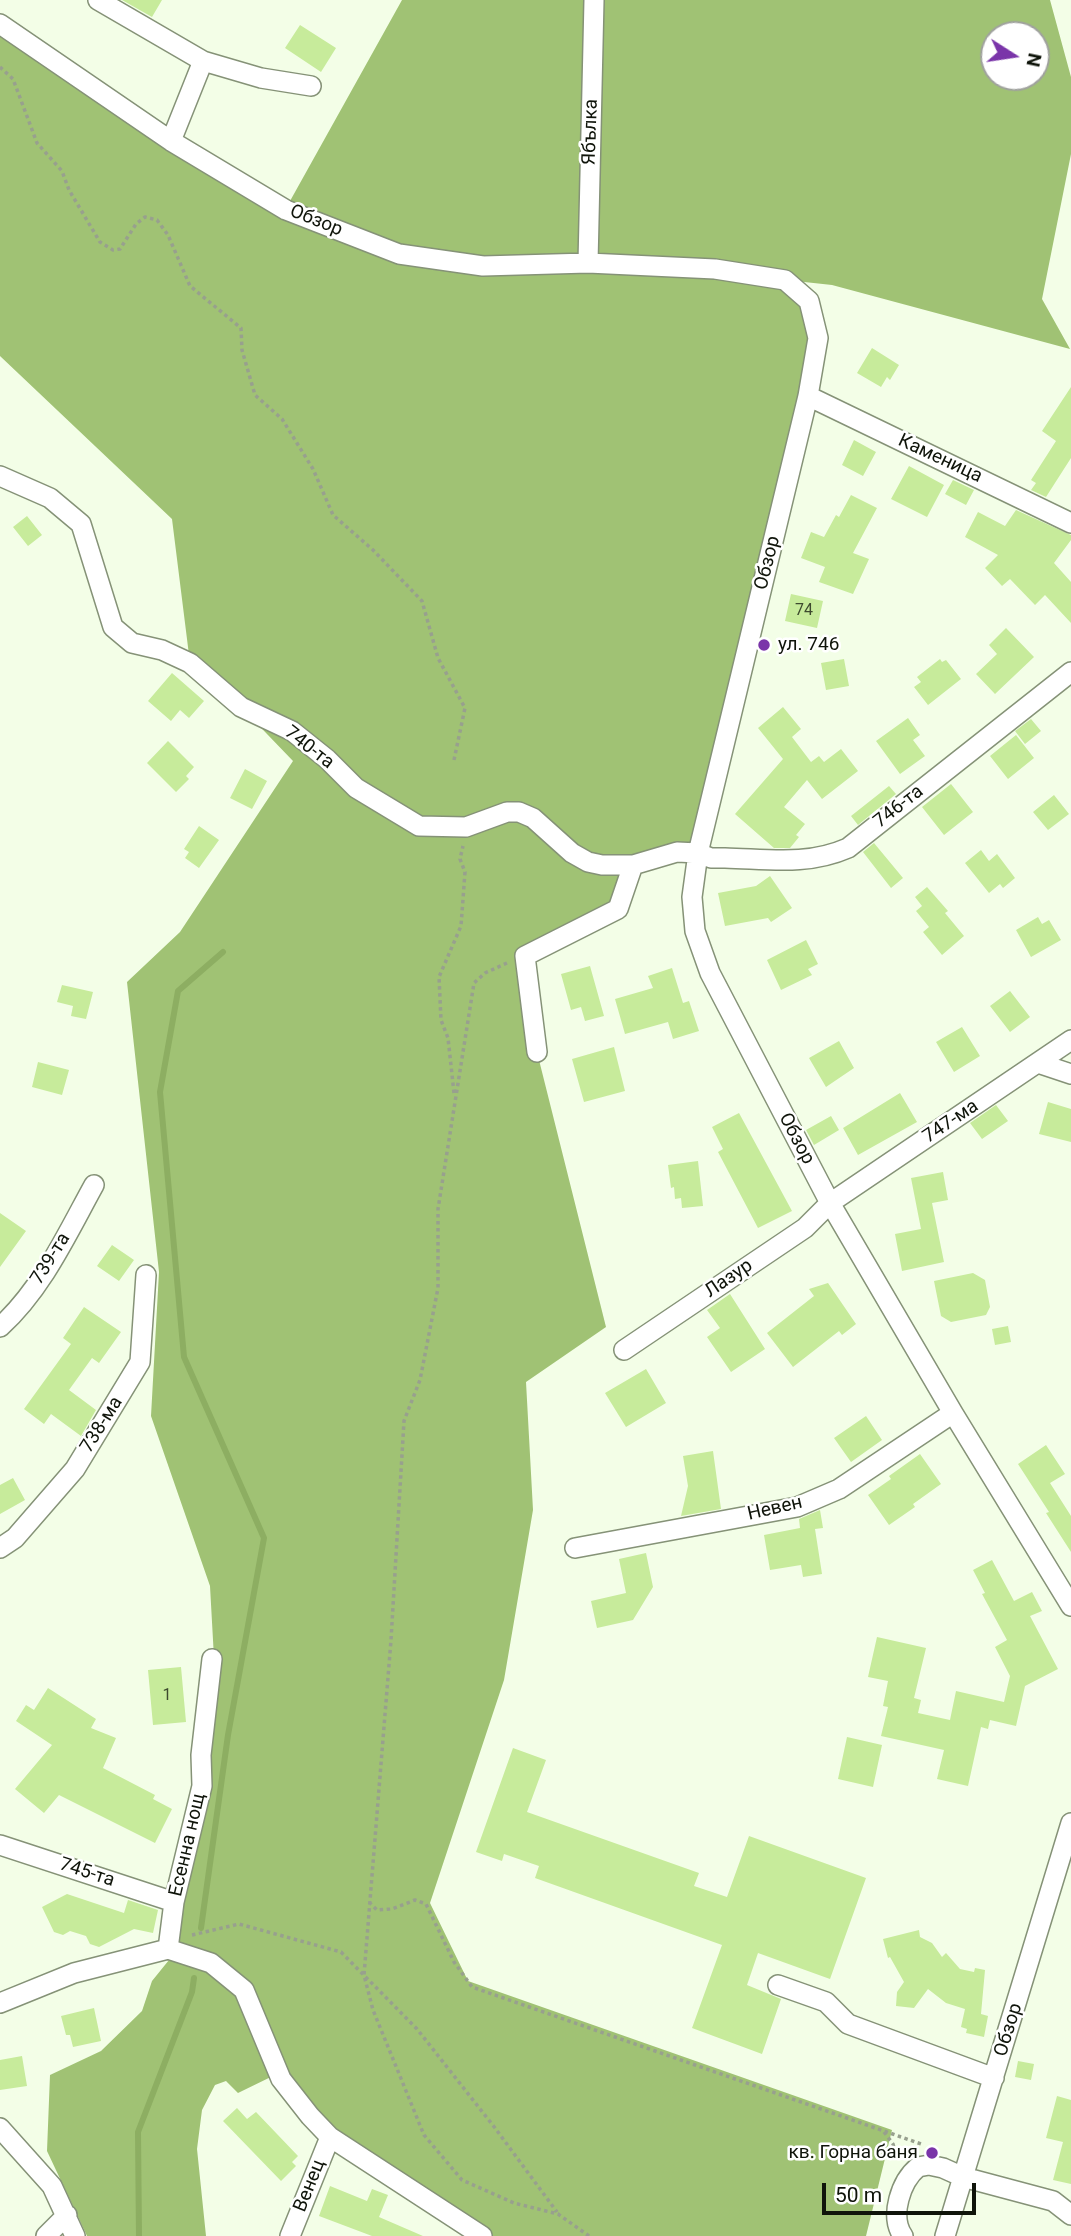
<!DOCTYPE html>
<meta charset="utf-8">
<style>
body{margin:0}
#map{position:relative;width:1071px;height:2236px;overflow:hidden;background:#f3fee7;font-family:Roboto,sans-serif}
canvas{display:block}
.north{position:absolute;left:980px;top:21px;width:70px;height:70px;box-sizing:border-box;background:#fff;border:2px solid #9fa19d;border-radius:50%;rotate:102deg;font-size:19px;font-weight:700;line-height:28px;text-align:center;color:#0f140a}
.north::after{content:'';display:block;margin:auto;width:24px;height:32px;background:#7a35a9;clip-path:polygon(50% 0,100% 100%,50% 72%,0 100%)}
.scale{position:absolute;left:822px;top:2183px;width:154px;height:32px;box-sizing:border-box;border:4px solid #0f140a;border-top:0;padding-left:9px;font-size:21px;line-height:24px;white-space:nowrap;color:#0f140a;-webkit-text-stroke:5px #fff;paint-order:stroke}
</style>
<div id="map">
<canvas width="1071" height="2236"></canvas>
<div class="north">N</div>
<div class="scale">50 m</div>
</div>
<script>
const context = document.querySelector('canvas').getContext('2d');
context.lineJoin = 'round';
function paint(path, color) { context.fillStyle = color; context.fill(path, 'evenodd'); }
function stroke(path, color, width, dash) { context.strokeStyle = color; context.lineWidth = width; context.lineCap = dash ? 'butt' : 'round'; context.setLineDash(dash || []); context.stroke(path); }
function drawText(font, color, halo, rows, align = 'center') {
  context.font = font + ' Roboto,sans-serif'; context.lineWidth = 5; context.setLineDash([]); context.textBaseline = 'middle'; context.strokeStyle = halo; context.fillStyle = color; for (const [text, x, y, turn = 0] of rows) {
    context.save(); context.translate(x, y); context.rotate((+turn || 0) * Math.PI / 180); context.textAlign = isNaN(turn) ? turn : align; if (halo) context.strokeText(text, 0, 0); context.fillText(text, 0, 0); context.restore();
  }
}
paint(new Path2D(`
 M402,0H1050L1071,77V154L1042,299L1070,349L832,285L786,280L809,301L818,339L808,396L698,853L677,852L634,865L618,909L526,956L537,1052L606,1327L526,1382L533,1510L504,1680L430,1903L468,1981L892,2130L866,2236H491L330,2137L295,2098L279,2073L238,2093L226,2081L215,2085L202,2110L197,2149L206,2236H87L47,2151L50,2075L101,2051L142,2011L152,1981L169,1960L205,1967L243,1997L274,2061L244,1990L211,1963L168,1949L174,1902L202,1786L201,1752L215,1676L210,1586L151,1416L159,1272L127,982L180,932L293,761L241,707L190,663L172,519L0,356V24L171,141L285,210ZM994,35H1036V77H994Z`), '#a0c274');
stroke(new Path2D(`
 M201,1928L228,1735L264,1538L184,1357L160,1092L178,991L223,952
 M139,2236L138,2132L192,1992L194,1978`), '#8dae62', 6);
paint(new Path2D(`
 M122,0H162L152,17Z
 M300,25L336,48L321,72L285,48Z
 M872,348L899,365L890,380L887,377L881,387L857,373Z
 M1071,387V458L1046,497L1031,490L1036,483L1031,480L1056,441L1042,431Z
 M854,440L876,452L863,476L842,465Z
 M909,466L944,485L927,517L891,499Z
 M953,480L974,490L966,505L945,494Z
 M851,495L877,508L853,553L869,559L853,594L819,582L825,567L801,558L811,532L824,537L836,515L839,517Z
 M1016,510L1071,535V540L1054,563L1071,582V623L1045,595L1035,605L1010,579L1002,586L985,568L998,555L965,537L978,512L1005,526Z
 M27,516L42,535L28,546L13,527Z
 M791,594L823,601L817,628L785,621Z
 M1006,628L1034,657L995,694L976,674L997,654L989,645Z
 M844,659L849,686L826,690L821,663Z
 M940,659L942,662L946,660L961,679L928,705L914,687L921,682L917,677Z
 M172,673L204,701L189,718L180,710L171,721L148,701Z
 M783,707L801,729L792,737L811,762L819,756L824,762L841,749L858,771L822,799L807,780L784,807L805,824L796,835L799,837L790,848H774L735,814L783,759L758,728Z
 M908,718L920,735L913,740L925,756L900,774L876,741Z
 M1031,719L1041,731L1025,744L1015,731Z
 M1016,735L1034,758L1008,779L990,756Z
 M168,741L194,767L186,776L189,779L176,792L147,763Z
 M245,769L267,781L252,809L230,798Z
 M951,784L973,812L944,835L922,807Z
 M889,786L896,794L858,825L851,816Z
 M1054,795L1069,814L1048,830L1033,812Z
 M199,826L219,840L199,868L185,858L189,852L184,849Z
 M874,843L903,878L891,888L863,852Z
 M981,850L989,861L997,854L1015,878L1003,888L1000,884L989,893L965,863Z
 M770,876L792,908L771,922L768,918L725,926L718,893L756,886Z
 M927,887L948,911L945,913L964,936L942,955L923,932L929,927L916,911L922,906L915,897Z
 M1038,917L1042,924L1049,920L1061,940L1031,957L1016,930Z
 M806,940L818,964L808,969L812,975L781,990L767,960Z
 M590,966L604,1016L585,1021L581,1007L571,1010L561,974Z
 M672,968L683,1003L689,1001L699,1031L673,1039L668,1022L625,1034L615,999L653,988L648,976Z
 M62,985L93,992L86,1019L71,1016L73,1006L57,1002Z
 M1010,991L1030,1017L1010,1032L990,1006Z
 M962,1027L980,1056L954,1072L936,1042Z
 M839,1041L854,1068L826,1087L809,1058Z
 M614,1047L625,1091L584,1102L572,1059Z
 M38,1062L69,1070L62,1095L32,1087Z
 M900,1093L917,1122L858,1155L843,1128Z
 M1048,1102L1071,1109V1142L1039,1134Z
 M996,1105L1008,1121L982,1139L970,1123Z
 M739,1113L792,1211L758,1228L718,1152L723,1149L712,1127Z
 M831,1116L839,1130L814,1145L806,1130Z
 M698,1161L703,1206L682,1208L681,1198L675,1199L674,1187L671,1188L668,1165Z
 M943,1172L948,1200L932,1203L944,1262L902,1271L895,1234L921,1229L911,1178Z
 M0,1213L26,1231L0,1267Z
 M112,1245L134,1260L119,1281L97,1266Z
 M973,1273L985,1280L990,1307L986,1315L951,1322L941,1316L934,1281Z
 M828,1283L856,1324L842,1335L839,1331L793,1367L767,1333L814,1296L809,1289Z
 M730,1294L765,1349L731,1372L707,1337L720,1328L707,1310Z
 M84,1307L121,1332L99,1363L92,1358L69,1390L96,1410L81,1436L51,1414L44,1424L24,1409L71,1344L63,1338Z
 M1008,1326L1011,1342L995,1345L992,1329Z
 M646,1369L666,1403L626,1427L605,1393Z
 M866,1416L882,1440L851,1462L834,1438Z
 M1046,1445L1065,1474L1050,1483L1071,1516V1552L1046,1513L1049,1512L1018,1464Z
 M713,1451L721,1509L681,1516L688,1486L683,1456Z
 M920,1454L941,1484L913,1504L915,1507L889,1525L868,1495L891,1479L889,1476Z
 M13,1478L25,1500L0,1514V1485Z
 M820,1510L823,1528L815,1529L822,1574L803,1577L801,1565L770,1570L764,1535L800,1528L799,1519Z
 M646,1553L653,1587L633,1620L597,1628L591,1601L626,1593L619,1559Z
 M992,1560L1014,1601L1032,1592L1042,1611L1030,1616L1058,1669L1025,1686L1016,1726L990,1720L988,1729L981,1727L968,1786L937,1779L944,1750L881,1736L888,1707L883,1706L888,1681L868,1677L877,1637L926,1648L914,1698L921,1700L918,1713L950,1720L956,1691L1004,1702L1010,1676L995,1647L1007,1640L982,1594L985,1593L973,1570Z
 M181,1667L186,1722L153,1725L148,1670Z
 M48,1688L96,1719L91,1728L116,1738L103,1768L155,1795L153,1799L172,1809L155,1843L59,1795L44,1813L15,1789L52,1745L16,1721L26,1705L34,1710Z
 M847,1737L882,1745L873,1787L838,1779Z
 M513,1748L546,1760L527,1812L699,1873L694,1886L727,1897L749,1836L866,1878L830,1979L758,1953L747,1985L781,1999L762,2054L692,2028L722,1945L535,1878L539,1866L504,1854L502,1861L476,1852Z
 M67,1894L124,1913L128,1900L158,1910L153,1933L134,1929L99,1947L90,1944L86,1936L70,1931L63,1935L54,1932L42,1907Z
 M919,1930L920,1937L932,1943L942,1957L946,1953L960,1969L974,1972L975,1968L985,1970L981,2014L988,2016L984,2037L966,2033L967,2029L961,2027L965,2009L946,2003L928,1989L914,2008L896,2006L897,1992L904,1982L890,1957L888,1958L883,1939Z
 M94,2008L101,2041L73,2047L70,2035H66L61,2016Z
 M22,2056L27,2086L0,2090V2060Z
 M1018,2061L1034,2064L1031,2080L1015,2077Z
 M1057,2096L1071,2100V2184L1053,2180L1063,2142L1046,2138Z
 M237,2108L247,2119L256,2112L298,2156L292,2162L296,2166L281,2181L223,2121Z
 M330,2186L367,2201L372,2189L388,2195L379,2217L423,2236H372L319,2216Z`), '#c7eb9b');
const minor = new Path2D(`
 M98,0L203,61L261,78L311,86
 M0,24L171,141L286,210L399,254L483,266L588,263L715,269L785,280L809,301L818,338L808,396L698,853L692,897L695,931L710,973L830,1203L953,1413L1071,1606
 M171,141L203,61
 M588,263L594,0
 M808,396L1071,523
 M0,476L50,498L81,524L113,627L132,643L162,650L190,663L241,707L292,731L327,759L356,788L419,826L466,827L507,812H519L533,818L572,853L588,862L602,865H633L677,852L698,853L711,858H725C768,859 807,866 848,848L1071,672
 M537,1052L525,956L618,909L633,865
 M1038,1063L1071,1074
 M0,1327C42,1289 67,1234 94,1185
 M624,1350L805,1228L830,1203L1071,1040
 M0,1548L15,1538L75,1469L140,1362L146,1275
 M575,1548L797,1507L839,1489L953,1413
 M0,1845L174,1902
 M168,1949L174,1902L202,1786L201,1755L212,1659
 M778,1985L826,2002L848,2024L994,2078
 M0,2003L74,1973L168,1949L211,1963L244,1990L281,2079L310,2116L330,2137L482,2236
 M0,2128L52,2186L75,2236
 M46,2236L67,2215
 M290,2236L330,2137
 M903,2236C889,2216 901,2181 918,2167L929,2165L943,2168L963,2177L1053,2201L1071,2215
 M945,2236L1071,1823`);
stroke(minor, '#859277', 22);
stroke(new Path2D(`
 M0,67L13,79L37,143L62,171L69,190L100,242L113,250L120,249L136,224L145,217L157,220L168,235L190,286L241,328L242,350L255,395L282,419L313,469L333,515L373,550L422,601L438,658L465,708L454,760
 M507,963L485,973L474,983L438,1209V1288L420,1380L404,1421L391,1640L364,1975L373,2010L424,2135L462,2180L514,2203L558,2214L589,2236
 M454,1093L448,1038L441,1020L439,977L461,926L465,872L460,859L463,846
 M369,1902L377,1910L392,1909L415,1900L426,1904L454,1962L472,1987L924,2145
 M192,1935L239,1924L341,1952L417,2029L495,2128L557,2212
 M884,2132L893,2144L897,2159`), '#98a08e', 3.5, [3.5, 3.5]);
stroke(minor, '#fff', 19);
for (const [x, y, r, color] of [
 [764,645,7,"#7a35a9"],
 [932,2153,7,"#7a35a9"]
]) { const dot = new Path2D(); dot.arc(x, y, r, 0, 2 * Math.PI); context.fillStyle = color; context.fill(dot); stroke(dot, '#fff', 2.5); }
drawText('16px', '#3d4a2e', null, [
 ["74",804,611],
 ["1",167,1696]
]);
drawText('19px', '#0f140a', '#fff', [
 ["Ябълка",591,132,-88],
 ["Обзор",316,221,22],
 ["Каменица",940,459,25],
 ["Обзор",768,563,-76],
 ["740-та",309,748,38],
 ["746-та",899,807,-38],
 ["747-ма",951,1122,-34],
 ["Обзор",796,1139,62],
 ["739-та",51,1259,-58],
 ["Лазур",729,1279,-34],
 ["738-ма",102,1425,-58],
 ["Невен",775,1509,-13],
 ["Есенна нощ",188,1845,-77],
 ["745-та",87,1873,18],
 ["Обзор",1009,2030,-73],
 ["Венец",310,2186,-68]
]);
drawText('19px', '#0f140a', '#fff', [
 ["ул. 746",778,645],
 ["кв. Горна баня",918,2153,"right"]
], 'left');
</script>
